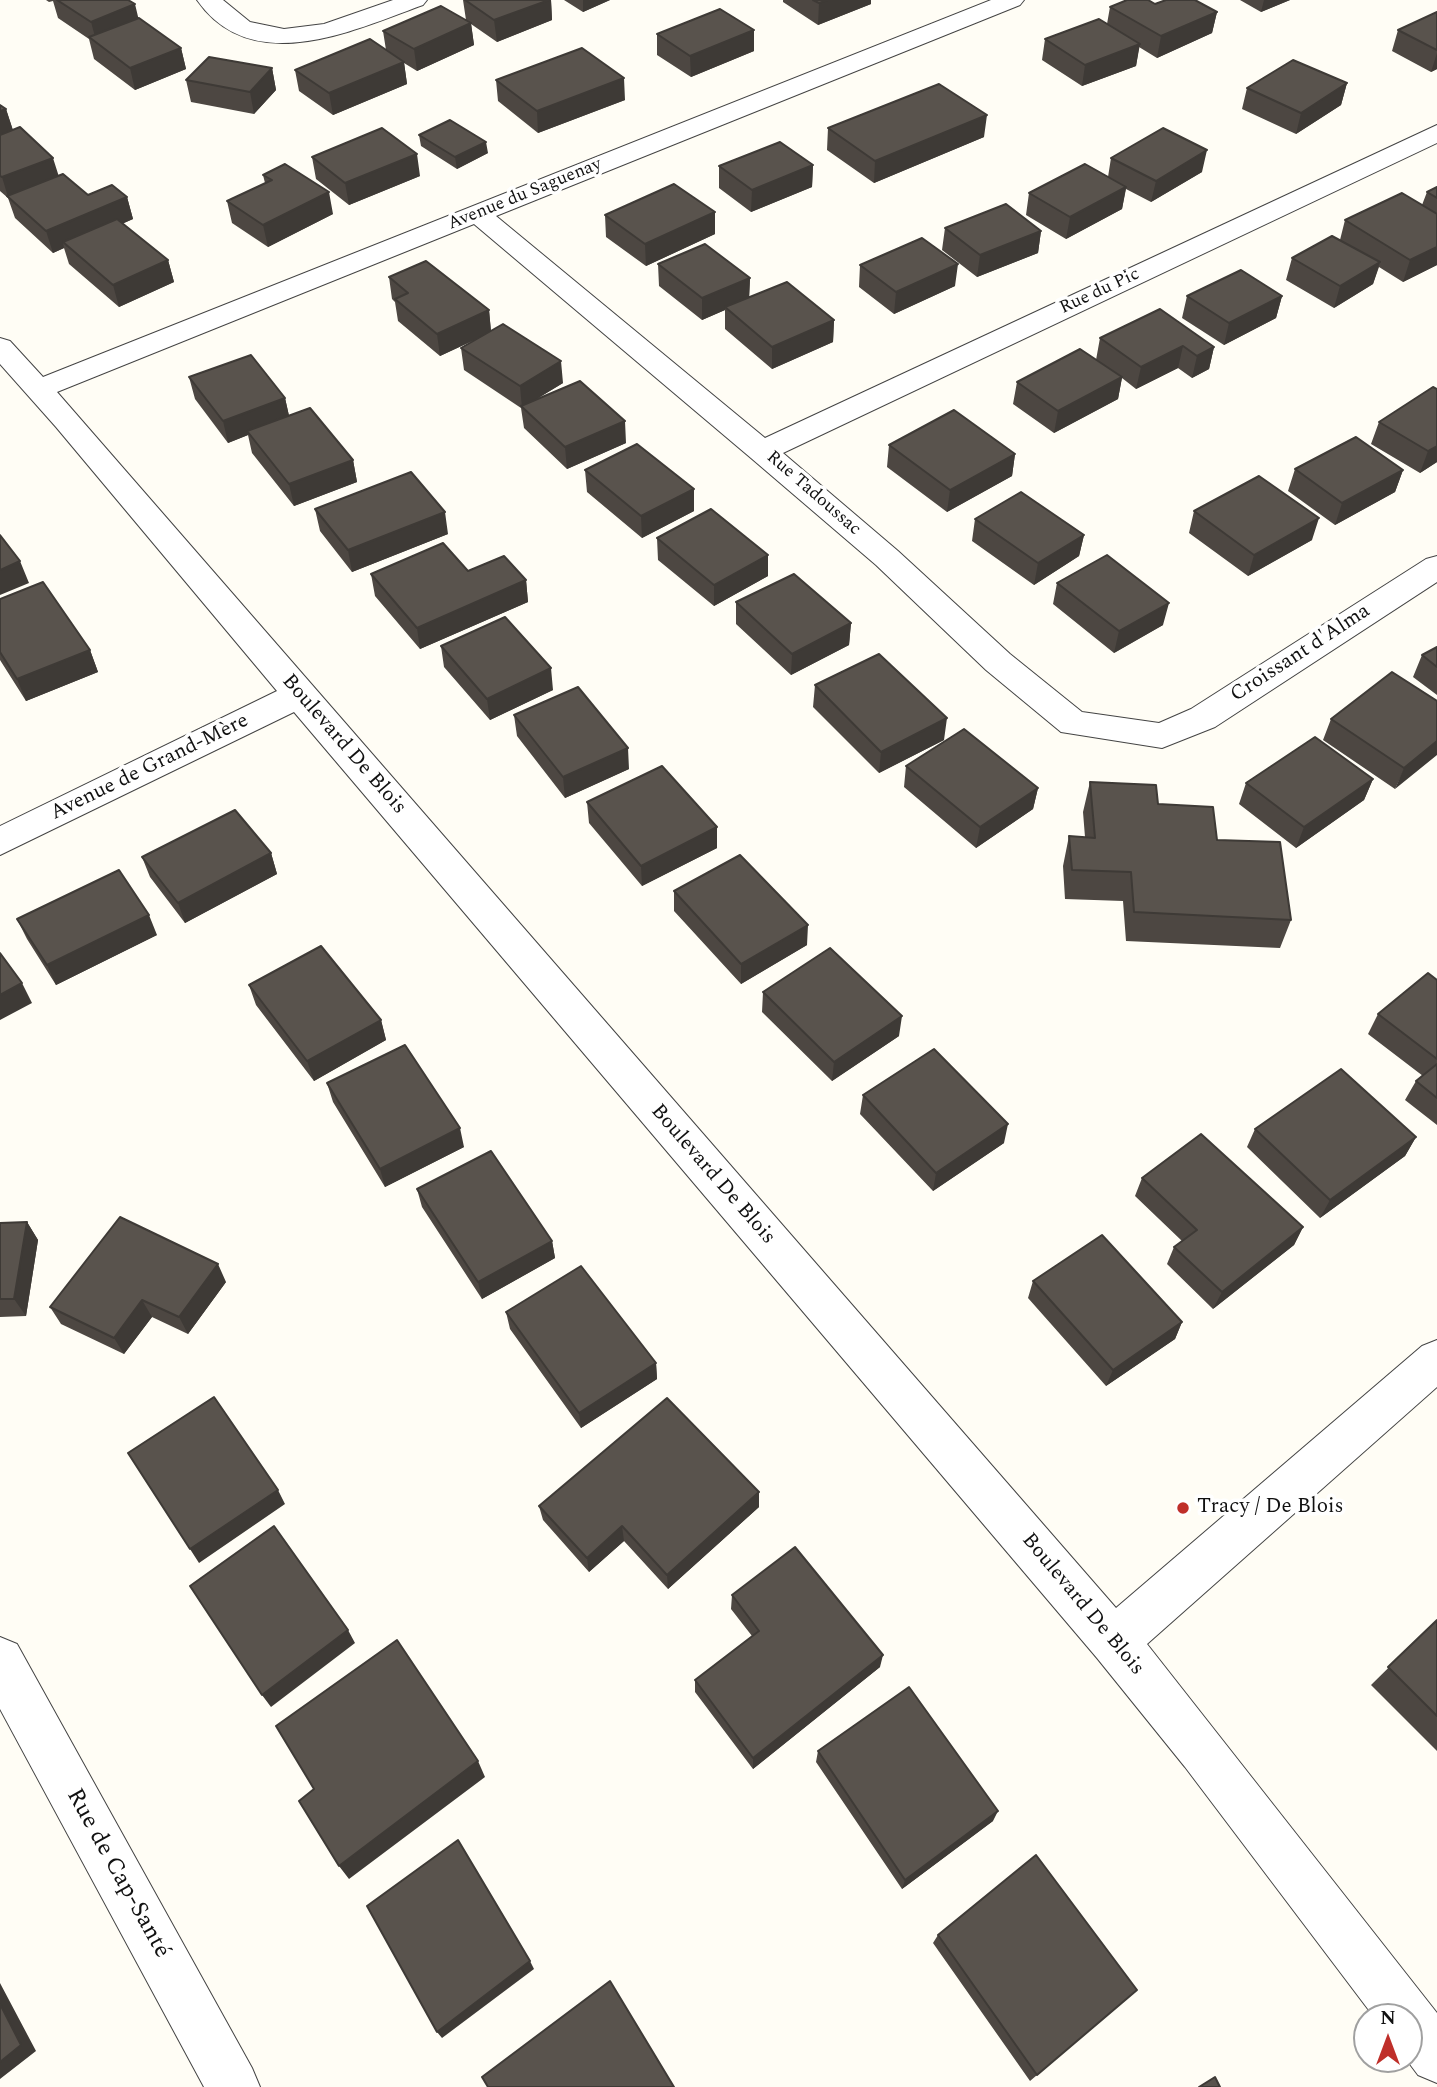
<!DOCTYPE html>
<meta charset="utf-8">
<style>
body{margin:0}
#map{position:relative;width:1437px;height:2087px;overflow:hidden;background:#fffdf5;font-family:Spectral,serif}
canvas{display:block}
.north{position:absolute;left:1353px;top:2003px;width:70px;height:70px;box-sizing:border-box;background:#fff;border:2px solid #a0a0a0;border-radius:50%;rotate:0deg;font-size:19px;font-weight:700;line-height:28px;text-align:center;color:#111}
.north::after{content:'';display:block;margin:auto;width:24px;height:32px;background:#bf2f2a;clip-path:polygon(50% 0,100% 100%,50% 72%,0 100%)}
</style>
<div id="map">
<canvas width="1437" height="2087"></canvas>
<div class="north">N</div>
</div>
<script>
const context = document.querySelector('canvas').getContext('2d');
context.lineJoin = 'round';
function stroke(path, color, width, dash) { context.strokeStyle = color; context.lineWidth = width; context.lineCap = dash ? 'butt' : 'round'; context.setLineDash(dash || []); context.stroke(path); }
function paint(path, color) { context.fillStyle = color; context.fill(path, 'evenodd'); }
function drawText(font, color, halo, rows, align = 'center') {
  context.font = font + ' Spectral,serif'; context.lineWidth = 7; context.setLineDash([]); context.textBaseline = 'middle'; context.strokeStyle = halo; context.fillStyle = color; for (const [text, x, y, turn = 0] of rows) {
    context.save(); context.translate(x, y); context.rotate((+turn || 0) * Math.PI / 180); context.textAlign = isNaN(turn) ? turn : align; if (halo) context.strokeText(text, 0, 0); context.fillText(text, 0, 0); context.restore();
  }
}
const street = new Path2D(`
 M197,0H223L250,22L284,29L324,24L393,0H427L423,5C354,30 252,79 197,0Z
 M991,0H1024L1020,5L496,216L765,438L1437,125V143L783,453L898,551L1010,654L1082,712L1159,723L1191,709L1426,559L1437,556V582L1215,727L1162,748L1061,732L986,670L876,565L751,458L474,224L57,392L1116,1608L1422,1346L1437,1340V1387L1147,1644L1437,2013V2083L1418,2075L1406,2059H1409V2017H1374L1185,1767L1097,1658L294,712L0,855V826L277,691L56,427L0,364V338L10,341L43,377Z
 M0,1637L17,1644L252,2068L260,2087H204L0,1709Z`);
stroke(street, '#444', 2);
paint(street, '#fff');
paint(new Path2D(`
 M46,0H128L138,19L181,48L186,69L135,90L94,59L89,39L58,18L53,1L49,2Z
 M463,0H551L552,20L497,42L471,24L474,45L417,71L404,63L407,84L333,115L299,91L295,70L386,50L383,31L466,20Z
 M564,0H610L583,12Z
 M783,0H871V4L818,25L783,2Z
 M1240,0H1290L1261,12Z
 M1155,4L1217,12L1212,33L1157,58L1139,47L1136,66L1082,86L1042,60L1045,39L1107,24L1110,7Z
 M1437,12V69L1431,72L1392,51L1398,30Z
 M754,30V51L691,77L657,55V34Z
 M272,68L276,90L254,114L191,102L186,80Z
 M496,80L625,100L538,133L498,101Z
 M1347,83L1341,105L1296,134L1242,109L1247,88Z
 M0,105L6,109L13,130L59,176L88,195L127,197L133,219L122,224L168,260L174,282L119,307L69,264L64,248L53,253L15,218L8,198L0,191Z
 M828,128L984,137L874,183L827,150Z
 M419,135L488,153L457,169L421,146Z
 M312,157L420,176L349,205L316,179Z
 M1111,158L1202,172L1151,202L1126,189L1122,209L1066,239L1026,215L1029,193L1108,177Z
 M813,165L812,187L751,212L719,188V166Z
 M263,175L333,214L268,247L232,223L227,201L265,183Z
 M1437,187V265L1403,282L1379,267L1373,284L1334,308L1286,280L1292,258L1340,240L1345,220L1422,205L1427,192Z
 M715,212V234L646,266L606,237L605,215Z
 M945,228L1041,231L1038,253L977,277L942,250Z
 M658,264L750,278L749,298L834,320L833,342L772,369L725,329V310L702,320L659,286Z
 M860,265L955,286L894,314L859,287Z
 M389,277L489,310L491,331L563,383L533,401L626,443L567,469L524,428L521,408L464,370L461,348L479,338L440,356L398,321L395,302L392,299Z
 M1187,296H1282L1276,318L1224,345L1182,318Z
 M1100,338L1214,347L1209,369L1192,378L1178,368L1136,389L1122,378L1118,399L1054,433L1013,404L1017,382L1096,360Z
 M189,377L285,398L289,416L353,460L357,482L294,506L252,453L248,435L228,443L195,399Z
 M1437,389V462L1420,473L1371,444L1379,422Z
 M889,445L1015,454L1012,476L947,512L887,467Z
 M1295,469L1403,470L1395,492L1335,525L1288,491Z
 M585,470L694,489V511L642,538L587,492Z
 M315,509L448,534L352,572L320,531Z
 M1194,511L1312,540L1248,576L1189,533Z
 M975,519L1084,535L1079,556L1034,585L972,541Z
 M657,538L768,555V576L714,606L658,560Z
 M468,571L526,580L528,602L420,649L375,596L371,574Z
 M1057,583L1163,625L1114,653L1053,604Z
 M0,599L90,650L98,672L26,701L0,660Z
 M736,602L851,623L849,645L791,675L736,624Z
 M441,646L553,690L490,720L444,667Z
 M1437,647V695L1413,677L1422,655Z
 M815,685L944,740L879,773L813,707Z
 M1437,701L1395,789L1323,740L1331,719Z
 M514,715L629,769L565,798L517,736Z
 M906,766L1038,788L1033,809L976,848L904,787Z
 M1373,779L1364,800L1296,848L1239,804L1246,783Z
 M1090,782L1158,804L1217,840L1291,920L1280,948L1126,941L1123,901L1065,899L1063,866L1069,836L1085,837L1083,812Z
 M587,802L717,827V848L642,886L589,823Z
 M271,853L277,874L185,923L150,877L142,857Z
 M674,891L807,945L741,984L674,911Z
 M17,919L157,935L56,985L27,939Z
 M1437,980V1125L1405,1100L1416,1081L1423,1076L1368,1034L1378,1014Z
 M249,985L381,1020L386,1040L314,1081L256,1005Z
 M763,992L899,1036L832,1081L762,1012Z
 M327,1083L464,1147L385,1187L333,1102Z
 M863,1095L1004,1143L933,1191L860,1114Z
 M1255,1129L1416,1137L1405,1156L1320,1218L1247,1147Z
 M1142,1178L1303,1227L1294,1245L1213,1309L1167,1264L1174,1247L1182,1241L1135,1196Z
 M417,1189L552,1241L555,1258L482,1299L422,1207Z
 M27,1222L38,1240L26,1316L0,1317V1223Z
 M1033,1281L1182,1322L1175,1339L1106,1386L1028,1298Z
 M226,1282L188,1334L152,1317L124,1354L61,1324L50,1307Z
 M506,1312L656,1363L657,1379L581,1428L510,1329Z
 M759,1492V1507L668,1589L624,1541L589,1572L543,1520L539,1506Z
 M732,1595L880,1667L753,1769L695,1692V1680L752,1636L731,1609Z
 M1437,1620V1751L1371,1685Z
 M818,1751L993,1821L902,1889L816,1762Z
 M938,1935L1137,1990L1030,2081L933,1943Z`), '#4d4742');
paint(new Path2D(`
 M549,0H551L552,20L497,42L494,20Z
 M583,0H610L583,12Z
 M828,0H871V4L818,25L819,3Z
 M1264,0H1290L1261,12Z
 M135,4L140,25L97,44L91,22Z
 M1217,12L1212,33L1157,58L1161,36Z
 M471,23L474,45L417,71L414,49Z
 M754,30V51L691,77L690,56Z
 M1140,44L1136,66L1082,86L1085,65Z
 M181,48L186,69L135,90L130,68Z
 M1437,53V69L1431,72Z
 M404,62L407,84L333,115L329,93Z
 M272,68L276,90L254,114L250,92Z
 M624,78L625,100L538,133L537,111Z
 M1347,83L1341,105L1296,134L1301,113Z
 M6,109L13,131L0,136V111Z
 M987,115L984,137L874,183L875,161Z
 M486,142L488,153L457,169L455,157Z
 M1207,150L1202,172L1151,202L1156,181Z
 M417,154L420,176L349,205L345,183Z
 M53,158L60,180L8,197L2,177Z
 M813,165L812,187L751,212L752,190Z
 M1126,187L1122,209L1066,239L1070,217Z
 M329,192L333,214L268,247L263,225Z
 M127,197L133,219L67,247L63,242L64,248L53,253L46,231Z
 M715,212V234L646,266L645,244Z
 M1041,231L1038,253L977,277L980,255Z
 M1437,247V265L1403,282L1410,260Z
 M168,260L174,282L119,307L113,285Z
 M1380,262L1373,284L1334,308L1340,286Z
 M958,264L955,286L894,314L896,292Z
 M750,278L749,300L725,307V310L702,320V298Z
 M1282,296L1276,318L1224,345L1229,323Z
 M489,310L491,332L440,356L437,334Z
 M834,320L833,342L772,369V347Z
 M1183,346L1178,368L1136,389L1141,367Z
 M1214,347L1209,369L1192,378L1197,356Z
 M561,361L563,383L522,408L520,386Z
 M1122,377L1118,399L1054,433L1058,411Z
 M285,398L290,420L247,431L248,435L228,443L223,421Z
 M625,421L626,443L567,469L565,447Z
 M1437,446V462L1420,473L1428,451Z
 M1015,454L1012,476L947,512L950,490Z
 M353,460L357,482L294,506L289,484Z
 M1403,470L1395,492L1335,525L1342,503Z
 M694,489V511L642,538L641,516Z
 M445,512L448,534L352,572L348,550Z
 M1319,518L1312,540L1248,576L1254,555Z
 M1084,535L1079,556L1034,585L1038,563Z
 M768,555V576L714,606V585Z
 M20,561L29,583L0,595V570Z
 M526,580L528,602L420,649L417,628Z
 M1169,603L1163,625L1114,653L1119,631Z
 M851,623L849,645L791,675L792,654Z
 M90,650L98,672L26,701L17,679Z
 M551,668L553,690L490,720L487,699Z
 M947,718L944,740L879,773L881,752Z
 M1437,741V755L1395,789L1404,768Z
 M628,748L629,769L565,798L563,777Z
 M1373,779L1364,800L1296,848L1304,827Z
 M1038,788L1033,809L976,848L980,827Z
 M717,827V848L642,886L641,866Z
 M271,853L277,874L185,923L178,903Z
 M149,915L157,935L56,985L47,965Z
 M808,925L807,945L741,984V964Z
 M22,983L32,1003L0,1020V995Z
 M902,1016L899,1036L832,1081L834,1062Z
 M381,1020L386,1040L314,1081L307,1061Z
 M1008,1124L1004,1143L933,1191L936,1173Z
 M460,1128L464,1147L385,1187L380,1169Z
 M1416,1137L1405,1156L1320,1218L1330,1200Z
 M27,1222L38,1240L26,1316L14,1299Z
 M1303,1227L1294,1245L1213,1309L1222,1292Z
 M552,1241L555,1258L482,1299L478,1282Z
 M218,1264L226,1282L188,1334L179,1317Z
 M142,1300L152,1317L124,1354L114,1338Z
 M1182,1322L1175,1339L1106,1386L1113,1370Z
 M656,1363L657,1379L581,1428L579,1413Z
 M278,1490L285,1504L199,1563L190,1549Z
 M759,1492V1507L668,1589L667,1575Z
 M622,1526L624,1541L589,1572L587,1558Z
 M348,1630L355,1643L271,1707L262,1695Z
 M883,1655L880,1667L753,1769V1758Z
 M478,1761L485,1777L349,1879L339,1866Z
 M998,1811L993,1821L902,1889L905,1880Z
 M530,1961L534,1969L442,2038L437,2032Z
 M0,1983L36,2051L0,2079Z`), '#3e3a36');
const building = new Path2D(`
 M57,0H128L135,4L91,22Z
 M465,0H549L494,20Z
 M813,0H828L819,3Z
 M1127,0H1148L1155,4L1166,0H1195L1217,12L1161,36L1110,7Z
 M441,6L471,23L414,49L383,31Z
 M720,9L754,30L690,56L657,34Z
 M1437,12V50L1398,30Z
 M139,18L181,48L130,68L89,37Z
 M1099,19L1140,44L1085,65L1045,39Z
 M370,39L404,62L329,93L295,70Z
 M582,48L624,78L537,111L496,80Z
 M209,57L272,68L250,92L186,80Z
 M1293,60L1347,83L1301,113L1247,88Z
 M939,84L987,115L875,161L828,128Z
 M0,105L6,109L0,111Z
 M450,120L486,142L455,157L419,135Z
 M20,127L53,158L2,177L0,176V135Z
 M382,128L417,154L345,183L312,157Z
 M1163,128L1207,150L1156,181L1111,158Z
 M780,142L813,165L752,190L719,166Z
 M285,164L329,192L263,225L227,201L272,180L263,175Z
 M1085,164L1126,187L1070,217L1029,193Z
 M63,174L88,195L112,185L127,197L46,231L7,196Z
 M674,184L715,212L645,244L605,215Z
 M1437,187V198L1427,192Z
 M1402,193L1437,214V247L1410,260L1345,220Z
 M1006,204L1041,231L980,255L945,228Z
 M117,219L168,260L113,285L63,242Z
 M1332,236L1380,262L1340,286L1292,258Z
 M922,238L958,264L896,292L860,265Z
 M705,244L750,278L702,298L658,264Z
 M426,261L489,310L437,334L395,299L408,293L389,277Z
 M1241,270L1282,296L1229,323L1187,296Z
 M787,282L834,320L772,347L725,307Z
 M1160,309L1214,347L1197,356L1183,346L1141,367L1100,338Z
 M503,324L561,361L520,386L461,348Z
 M1080,349L1122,377L1058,411L1017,382Z
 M251,355L285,398L223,421L189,377Z
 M580,381L625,421L565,447L521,406Z
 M1433,387L1437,389V446L1428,451L1379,422Z
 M310,408L353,460L289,484L247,431Z
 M954,410L1015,454L950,490L889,445Z
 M1356,437L1403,470L1342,503L1295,469Z
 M637,444L694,489L641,516L585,470Z
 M411,472L445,512L348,550L315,509Z
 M1259,476L1319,518L1254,555L1194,511Z
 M1021,492L1084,535L1038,563L975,519Z
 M711,509L768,555L714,585L657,538Z
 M0,535L20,561L0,570Z
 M443,543L468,571L504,556L526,580L417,628L371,574Z
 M1107,555L1169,603L1119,631L1057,583Z
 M794,574L851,623L792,654L736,602Z
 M43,582L90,650L17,679L0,652V599Z
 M505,617L551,668L487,699L441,646Z
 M1437,647V667L1422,655Z
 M879,654L947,718L881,752L815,685Z
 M1392,672L1437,701V741L1404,768L1331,719Z
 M578,687L628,748L563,777L514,715Z
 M964,729L1038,788L980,827L906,766Z
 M1315,737L1373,779L1304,827L1246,783Z
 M662,766L717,827L641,866L587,802Z
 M1090,782L1156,785L1158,804L1213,807L1217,840L1280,842L1291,920L1134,912L1131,872L1072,870L1069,836L1095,838Z
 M235,810L271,853L178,903L142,857Z
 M740,855L808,925L741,964L674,891Z
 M119,870L149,915L47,965L17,919Z
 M321,946L381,1020L307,1061L249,985Z
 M830,948L902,1016L834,1062L763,992Z
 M0,953L22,983L0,995Z
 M1428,973L1437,980V1059L1378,1014Z
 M405,1045L460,1128L380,1169L327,1083Z
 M934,1049L1008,1124L936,1173L863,1095Z
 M1437,1064V1098L1416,1081Z
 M1341,1069L1416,1137L1330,1200L1255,1129Z
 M1201,1134L1303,1227L1222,1292L1174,1247L1197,1230L1142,1178Z
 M491,1151L552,1241L478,1282L417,1189Z
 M120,1217L218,1264L179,1317L142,1300L114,1338L50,1307Z
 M27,1222L14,1299H0V1223Z
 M1102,1235L1182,1322L1113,1370L1033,1281Z
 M581,1266L656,1363L579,1413L506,1312Z
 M214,1397L278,1490L190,1549L128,1453Z
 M667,1398L759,1492L667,1575L622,1526L587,1558L539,1506Z
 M274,1526L348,1630L262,1695L190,1586Z
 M795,1547L883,1655L753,1758L695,1680L759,1631L732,1595Z
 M1437,1620V1716L1388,1667Z
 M397,1640L478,1761L339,1866L299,1801L314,1789L276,1726Z
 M909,1687L998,1811L905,1880L818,1751Z
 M458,1840L530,1961L437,2032L367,1906Z
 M1036,1855L1137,1990L1037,2075L938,1935Z
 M610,1981L674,2087H488L482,2077Z
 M0,2004L21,2045L0,2062Z
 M1215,2077L1220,2087H1199Z`);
paint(building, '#59534d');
stroke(building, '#3e3a36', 2);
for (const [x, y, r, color] of [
 [1183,1508,7,"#bf2f2a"]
]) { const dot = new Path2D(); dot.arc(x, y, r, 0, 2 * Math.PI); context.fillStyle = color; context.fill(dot); stroke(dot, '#fff', 2.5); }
drawText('18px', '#111', '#fff', [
 ["Avenue du Saguenay",525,195,-22],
 ["Rue du Pic",1100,292,-25],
 ["Rue Tadoussac",813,494,41]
]);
drawText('21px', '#111', '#fff', [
 ["Croissant d'Alma",1301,654,-33],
 ["Boulevard De Blois",343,745,49],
 ["Avenue de Grand-Mère",150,768,-26],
 ["Boulevard De Blois",712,1175,49],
 ["Boulevard De Blois",1082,1605,50]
]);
drawText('21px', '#111', '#fff', [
 ["Tracy / De Blois",1197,1508]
], 'left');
drawText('24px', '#111', '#fff', [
 ["Rue de Cap-Santé",117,1874,61]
]);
</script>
